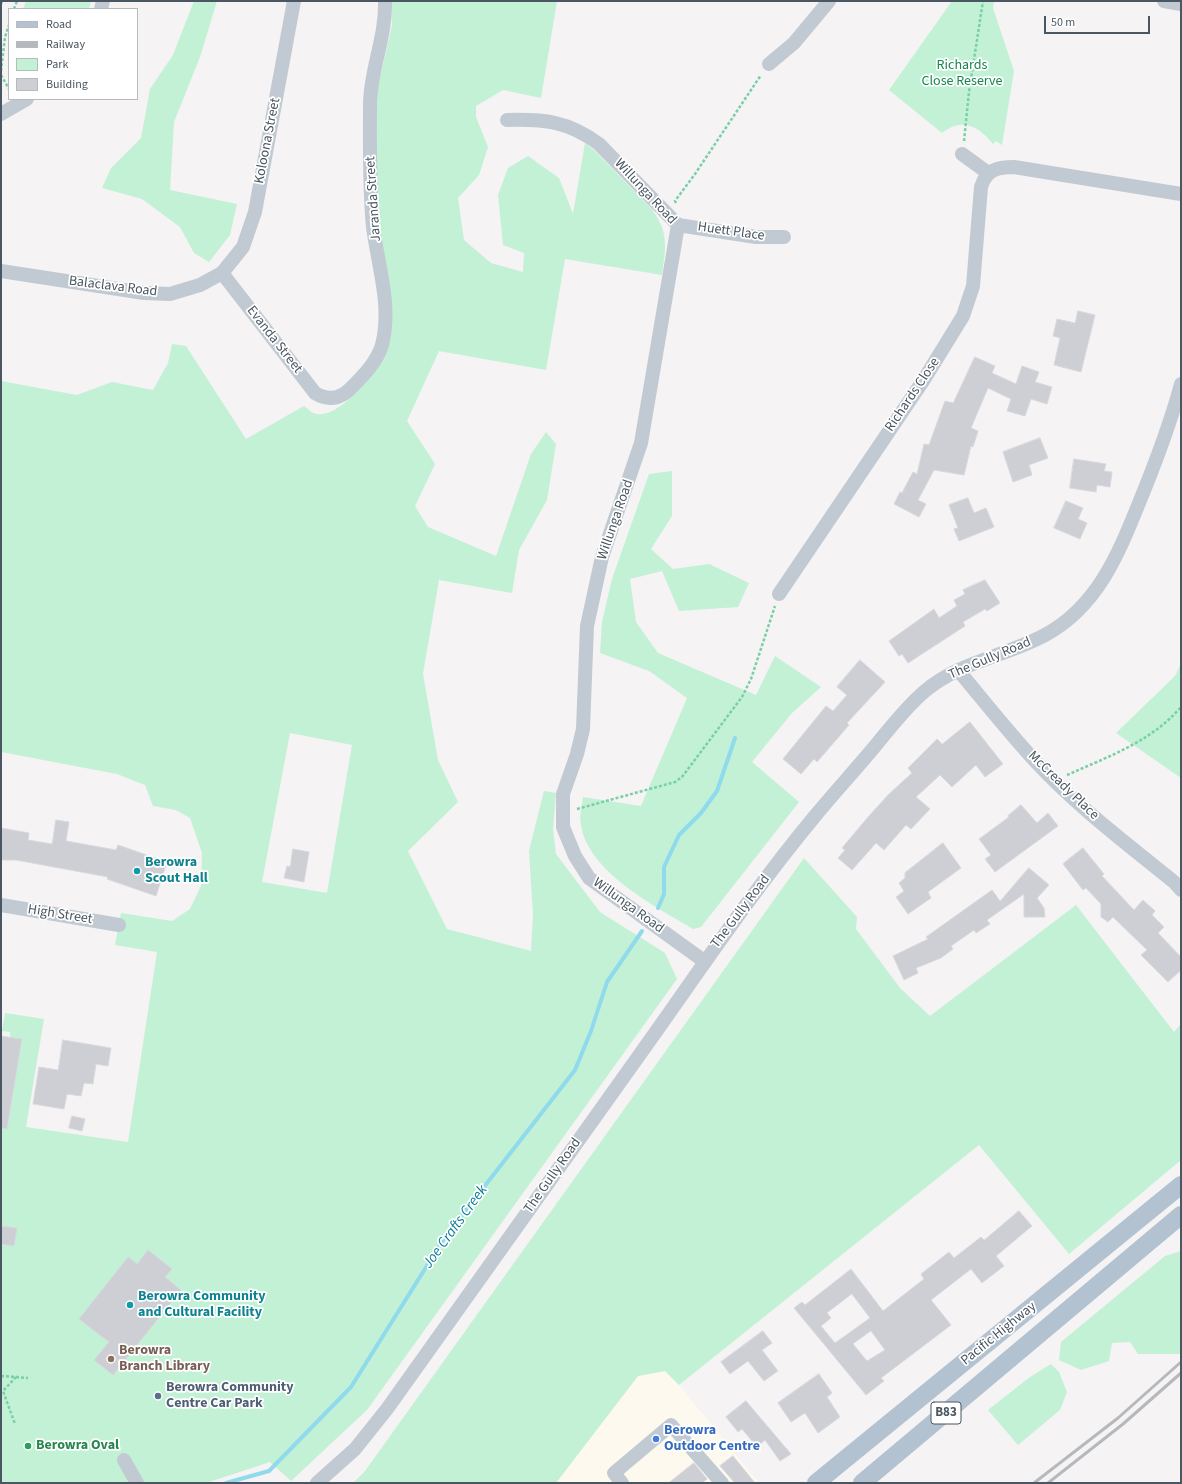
<!DOCTYPE html>
<style>
body{margin:0}
#map{position:relative;width:1182px;height:1484px;overflow:hidden;background:#f5f3f3;font-family:"Source Sans 3",sans-serif}
canvas{display:block}
.frame{position:absolute;inset:0;border:2px solid #4a5661;pointer-events:none}
.legend{position:absolute;left:8px;top:8px;width:130px;height:92px;box-sizing:border-box;background:#fff;border:1px solid #b7bbc0;margin:0;padding:5px 7px;list-style:none;font-size:12px;color:#4a5661}
.legend li{display:flex;align-items:center;gap:8px;height:20px}
.legend b{width:20px;border:1px solid #b7bbc0}
.scale{position:absolute;left:1044px;top:16px;width:106px;height:18px;box-sizing:border-box;border:2px solid #4a5661;border-top:0;padding-left:5px;font-size:12px;line-height:14px;white-space:nowrap;color:#4a5661;-webkit-text-stroke:3px #fff;paint-order:stroke}
</style>
<div id="map">
<canvas width="1182" height="1484"></canvas>
<div class="frame"></div>
<ul class="legend">
<li><b style="height:5px;background:#b3c2d1"></b>Road</li>
<li><b style="height:5px;background:#b5b8bd"></b>Railway</li>
<li><b style="height:11px;background:#c3f1d5"></b>Park</li>
<li><b style="height:11px;background:#cdcfd5"></b>Building</li>
</ul>
<div class="scale">50 m</div>
</div>
<script>
const context = document.querySelector('canvas').getContext('2d');
context.lineJoin = 'round';
function paint(path, color) { context.fillStyle = color; context.fill(path, 'evenodd'); }
function stroke(path, color, width, dash) { context.strokeStyle = color; context.lineWidth = width; context.lineCap = dash ? 'butt' : 'round'; context.setLineDash(dash || []); context.stroke(path); }
function drawText(font, color, halo, rows, align = 'center') {
  context.font = font + ' "Source Sans 3",sans-serif'; context.lineWidth = 3.5; context.setLineDash([]); context.textBaseline = 'middle'; context.strokeStyle = halo; context.fillStyle = color; for (const [text, x, y, turn = 0] of rows) {
    context.save(); context.translate(x, y); context.rotate((+turn || 0) * Math.PI / 180); context.textAlign = isNaN(turn) ? turn : align; if (halo) context.strokeText(text, 0, 0); context.fillText(text, 0, 0); context.restore();
  }
}
paint(new Path2D(`
 M665,1371L679,1385L759,1483H556L638,1376Z`), '#fdf9ef');
paint(new Path2D(`
 M26,1H91L89,9H23Z
 M194,1H217L200,57L174,122L170,190L237,204L230,235L209,262L194,253L180,227L142,199L102,188L111,168L141,138L150,89L173,55Z
 M391,1H557L541,98L503,90L476,106V117L488,147L479,175L458,198L464,240L491,263L523,272L524,253L503,245L498,195L508,168L528,156L559,178L573,214L585,143L595,151L651,208C669,232 666,247 662,275L565,259L546,370L439,351L407,421L435,464L415,506L428,527L496,556L531,454L546,432L556,444L547,500L519,550L512,593L439,580L423,674L438,760L458,802L408,851L447,929L531,951L533,915L529,851L544,791L556,793L553,829L556,854L600,912L665,953L677,979L367,1410L291,1481L270,1462L206,1483H1V1123L8,1124L22,1039L10,1037V1032L2,1031L5,1013L44,1019L26,1127L128,1142L157,952L115,945L121,913L172,921L190,909L201,886L202,853L190,818L176,810L153,806L145,785L117,774L1,752V381L77,395L112,382L153,390L168,363L172,344L186,346L246,439L304,406C308,409 313,414 317,414C339,418 371,377 381,361L380,229L376,192L377,91L392,25ZM290,733L352,745L327,893L262,882Z
 M952,1H994L993,8L1014,71L1002,145L996,141L993,144C979,126 962,117 942,133L889,90Z
 M672,471V516L651,549L673,569L709,564L749,583L738,607L679,611L662,571L630,579L636,622L658,653L756,695L775,656L821,687L792,713L752,762L799,802L701,927L693,929C655,906 588,872 581,825C579,816 582,806 583,797L641,806L687,698L649,671L600,653L602,622L612,579L649,474Z
 M1181,664V778L1116,733L1175,676Z
 M804,858L857,917L856,929L900,988L930,1016L1076,905L1174,1032L1181,1024V1160L1069,1254L979,1145L679,1385L665,1371L638,1376L556,1483H353L365,1471Z
 M1181,1251V1352L1180,1354H1138L1130,1342L1112,1343L1109,1361L1081,1370L1059,1360L1061,1342L1165,1256Z
 M1051,1364L1059,1372L1067,1392L1060,1410L1018,1445L988,1410L1030,1377Z`), '#c3f1d5');
stroke(new Path2D(`
 M658,908L664,894V867L679,835L701,813L717,791L735,738
 M226,1483L269,1471L351,1387L445,1237L575,1070L591,1031L607,982L642,931`), '#90daee', 4);
const building = new Path2D(`
 M1078,311L1095,315L1081,372L1054,365L1060,338L1053,336L1057,319L1075,323Z
 M975,357L995,366L992,373L1016,384L1022,366L1039,372L1035,382L1052,387L1047,404L1031,399L1025,416L1007,411L1011,399L988,388L971,428L978,431L973,447L971,446L964,475L934,470L918,500L926,504L919,517L894,504L900,492L902,493L913,472L917,474L924,444L929,445L945,401L953,403Z
 M1040,438L1048,458L1029,465L1032,475L1013,482L1003,452Z
 M1074,459L1106,464L1104,471L1112,472L1110,487L1097,485L1096,492L1070,488Z
 M968,498L974,513L986,508L994,527L959,541L954,529L958,528L949,505Z
 M1066,501L1083,508L1078,519L1087,523L1080,539L1054,528Z
 M985,580L1000,603L987,611L985,609L963,622L965,626L908,663L902,654L899,656L889,641L934,609L939,618L957,606L954,600L965,594L963,590Z
 M860,660L885,682L847,723L849,725L817,762L814,759L801,774L783,759L826,706L833,711L847,695L837,687Z
 M970,722L1003,764L985,777L976,765L952,787L940,775L916,797L930,809L911,829L906,825L884,850L876,843L852,870L838,858L845,850L842,848L868,817L889,794L912,773L908,768L937,739L942,744Z
 M1021,805L1037,823L1048,813L1058,826L995,872L985,859L991,855L979,839L1009,817L1008,816Z
 M56,820L69,822L66,841L116,850L118,845L167,862L156,896L107,879L108,877L16,860H1V828L29,833L28,840L52,844Z
 M943,843L961,868L928,892L931,898L908,914L896,897L904,891L899,883L905,878V873Z
 M1083,848L1104,874L1102,876L1134,910L1143,900L1155,911L1152,915L1164,927L1158,933L1181,957V970L1168,982L1141,955L1147,950L1113,917L1108,922L1101,917V904L1086,888L1083,890L1063,864Z
 M293,849L309,852L304,882L284,878L287,866L290,867Z
 M1029,868L1049,885L1037,898L1044,908L1045,917H1024V894L987,920L990,924L976,933L974,930L951,946L953,949L941,958L916,968L918,973L904,980L893,956L928,939L926,937L992,890L1000,901Z
 M1,1036L22,1039L7,1129L1,1128Z
 M63,1040L111,1048L108,1066L96,1064L93,1084L84,1083L81,1096L67,1094L64,1109L33,1104L39,1067L58,1070Z
 M72,1116L85,1119L82,1131L69,1128Z
 M1019,1211L1032,1226L996,1256L1004,1266L982,1283L971,1269L931,1300L951,1325L881,1378L884,1381L866,1395L794,1308L802,1302L805,1305L851,1269L883,1311L924,1279L921,1274L949,1252L954,1258L981,1237L984,1240ZM852,1294L870,1318L835,1343L821,1326L831,1318L827,1313ZM871,1331L885,1350L867,1361L853,1344Z
 M1,1226L17,1228L14,1246L1,1244Z
 M148,1250L172,1269L165,1277L181,1290L113,1375L94,1360L109,1342L79,1319L128,1257L137,1264Z
 M763,1331L772,1343L762,1350L778,1371L764,1381L748,1361L730,1374L721,1362Z
 M819,1374L832,1393L827,1397L840,1417L818,1433L805,1413L791,1422L778,1403Z
 M746,1401L791,1454L780,1461L765,1440L757,1447L742,1429L738,1432L726,1417Z
 M733,1456L755,1483H735L720,1466Z
 M694,1463L707,1479L702,1483H669Z`);
paint(building, '#cdcfd5');
stroke(building, '#d7d9de', 1);
stroke(new Path2D(`
 M1,4L2,1
 M14,9L17,1
 M1,71L5,37L9,25
 M1,75L9,89
 M964,141L969,92L983,1
 M676,203L675,201L695,174L761,75
 M1067,775C1107,757 1151,742 1181,707
 M577,809L675,782L682,777L742,697L751,679L775,606
 M1,1376L16,1377L3,1391L15,1424
 M16,1377L28,1378`), '#7ad0a6', 2.5, [3, 2]);
stroke(new Path2D(`
 M1164,1L1181,4
 M101,9L103,1
 M769,64L794,43L829,1
 M1,114L27,99
 M507,120C544,119 568,121 599,144L678,225L641,443L602,557L587,626L583,729L577,754L563,794V827L575,856L589,878L704,961
 M962,154L988,173
 M678,225L756,237H784
 M1,271L144,293L170,294L200,285L222,273L243,247L255,212L294,1
 M222,273L315,393C328,401 340,399 350,389C363,376 377,362 382,345C392,306 378,266 373,227C369,186 370,144 370,103C371,67 386,38 385,1
 M779,594L923,381L963,316L973,286L981,187C986,170 997,167 1014,167L1181,194
 M958,670C984,701 1009,733 1037,763C1078,807 1127,844 1174,882L1181,890
 M1,905L119,925
 M124,1460L137,1483
 M317,1483L355,1449L387,1409C471,1292 554,1174 638,1057C696,976 751,893 815,816C835,792 856,769 876,745C891,727 906,707 925,691C959,662 1006,656 1045,635C1097,607 1118,555 1139,503C1155,464 1170,425 1181,384
 M622,1483L614,1473L671,1425L722,1483`), '#c1cad2', 14);
stroke(new Path2D(`
 M816,1483L1181,1185
 M862,1483L1181,1215`), '#b3c2d1', 18);
stroke(new Path2D(`
 M1034,1483L1118,1418L1181,1362
 M1048,1483L1123,1424L1181,1373`), '#b5b8bd', 3);
for (const [x, y, r, color] of [
 [137,871,4,"#0f9aa8"],
 [130,1305,4,"#0f9aa8"],
 [111,1359,4,"#8d6e63"],
 [158,1396,4,"#5c6f8a"],
 [656,1439,4,"#3f7fe0"],
 [28,1446,4,"#2e9e5b"]
]) { const dot = new Path2D(); dot.arc(x, y, r, 0, 2 * Math.PI); context.fillStyle = color; context.fill(dot); stroke(dot, '#fff', 1.5); }
for (const [x, y, w] of [
 [946,1413,30]
]) { const box = new Path2D(); box.roundRect(x - w / 2, y - 11, w, 22, 3); context.fillStyle = '#fff'; context.fill(box); stroke(box, '#4a5661', 1); }
drawText('bold 13px', '#4a5661', null, [
 ["B83",946,1413]
]);
drawText('14px', '#17864f', '#fff', [
 ["Richards",962,66],
 ["Close Reserve",962,82]
]);
drawText('14px', '#4a5661', '#fff', [
 ["Koloona Street",268,141,-79],
 ["Willunga Road",645,192,47],
 ["Jaranda Street",374,199,-94],
 ["Huett Place",731,232,8],
 ["Balaclava Road",113,287,7],
 ["Evanda Street",274,340,52],
 ["Richards Close",913,395,-56],
 ["Willunga Road",616,520,-71],
 ["The Gully Road",990,659,-23],
 ["McCready Place",1063,786,44],
 ["Willunga Road",628,906,36],
 ["The Gully Road",741,912,-53],
 ["High Street",60,915,9],
 ["The Gully Road",553,1176,-55],
 ["Pacific Highway",999,1334,-39]
]);
drawText('bold 14px', '#0d838f', '#fff', [
 ["Berowra",145,863],
 ["Scout Hall",145,879],
 ["Berowra Community",138,1297],
 ["and Cultural Facility",138,1313]
], 'left');
drawText('bold 14px', '#785e54', '#fff', [
 ["Berowra",119,1351],
 ["Branch Library",119,1367]
], 'left');
drawText('bold 14px', '#4e5e75', '#fff', [
 ["Berowra Community",166,1388],
 ["Centre Car Park",166,1404]
], 'left');
drawText('bold 14px', '#366cbe', '#fff', [
 ["Berowra",664,1431],
 ["Outdoor Centre",664,1447]
], 'left');
drawText('bold 14px', '#27864d', '#fff', [
 ["Berowra Oval",36,1446]
], 'left');
drawText('italic 15px', '#0c7c9b', '#fff', [
 ["Joe Crafts Creek",456,1227,-54]
]);
</script>
